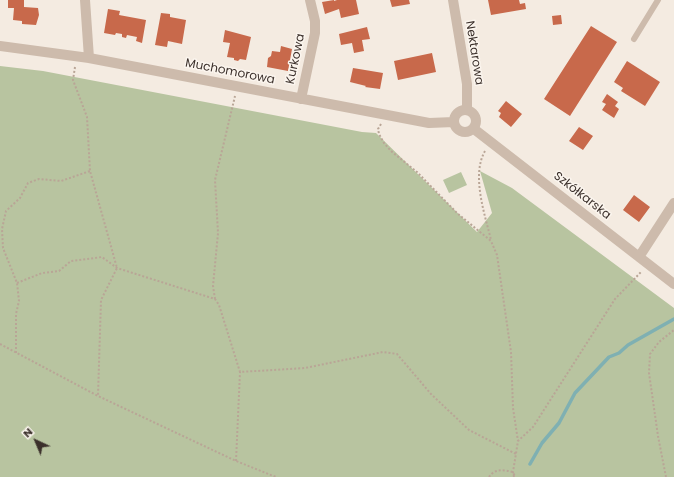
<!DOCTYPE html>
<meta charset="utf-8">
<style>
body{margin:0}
#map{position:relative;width:674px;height:477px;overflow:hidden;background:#f4ebe1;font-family:Poppins,sans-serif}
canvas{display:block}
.north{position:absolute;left:16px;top:421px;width:40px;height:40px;-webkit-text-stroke:3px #fbf5ee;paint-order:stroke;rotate:316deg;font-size:11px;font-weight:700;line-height:16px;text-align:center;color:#3b302b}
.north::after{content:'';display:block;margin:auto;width:14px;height:18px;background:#3b302b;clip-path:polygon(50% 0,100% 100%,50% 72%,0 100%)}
</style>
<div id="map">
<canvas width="674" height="477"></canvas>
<div class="north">N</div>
</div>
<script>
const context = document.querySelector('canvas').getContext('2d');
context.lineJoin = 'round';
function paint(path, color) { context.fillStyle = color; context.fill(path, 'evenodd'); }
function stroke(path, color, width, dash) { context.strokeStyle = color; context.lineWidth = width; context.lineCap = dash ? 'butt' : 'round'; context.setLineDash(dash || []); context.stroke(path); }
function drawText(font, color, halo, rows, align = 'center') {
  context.font = font + ' Poppins,sans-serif'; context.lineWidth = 3; context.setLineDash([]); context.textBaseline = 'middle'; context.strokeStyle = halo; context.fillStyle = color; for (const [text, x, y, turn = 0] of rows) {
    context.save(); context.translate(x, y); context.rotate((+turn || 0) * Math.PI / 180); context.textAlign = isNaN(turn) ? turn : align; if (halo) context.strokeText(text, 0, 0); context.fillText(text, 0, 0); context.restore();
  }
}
paint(new Path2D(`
 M0,66L43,71L362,132L376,133L477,232L492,213L480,171L512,188L674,308V477H0Z
 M461,172L467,185L449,193L443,180Z`), '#b8c4a0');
stroke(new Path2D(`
 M530,464L542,443L559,423L575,393L609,357L619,353L628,345L674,319`), '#7fb0b2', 3.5);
paint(new Path2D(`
 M8,0H24V7L38,8L39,15L36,25L22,24V21L13,20L14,8H8Z
 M334,0V1L337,0H356L359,14L341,18L339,9L325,14L322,2Z
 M390,0H409L410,4L392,7Z
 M488,0H519L520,4L525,3L526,9L491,15Z
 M108,9L120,11L119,15L146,20L142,43L136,41L137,37L127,35L126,38L122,37V34L116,33L115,35L104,33Z
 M161,13L170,14V17L186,20L182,44L168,41L167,47L155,45Z
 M561,15L562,24L553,25L552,16Z
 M591,26L617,42L570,116L544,99Z
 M367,27L370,39L362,40L364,51L354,53L352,43L341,45L339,34Z
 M225,30L251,37L246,60L240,59L238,61L234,60V58L227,57L230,43L223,42Z
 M281,46L292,49L288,71L267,67L268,58L271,56L272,51L280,52Z
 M432,53L436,72L398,80L394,61Z
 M627,61L660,82L645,106L621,91L623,88L614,82Z
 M353,68L383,73L380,89L365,87L366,86L350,82Z
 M607,94L618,102L615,106L619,109L614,118L602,110L606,104L602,102Z
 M506,101L522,114L511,127L499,117L501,113L498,111Z
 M579,127L593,136L583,150L569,141Z
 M634,195L650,207L639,222L623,210Z`), '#c8694b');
stroke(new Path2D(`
 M75,67L73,80L87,117L90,171L117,268L101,300L98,396
 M381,124L378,129L379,134L384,143L391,151L417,172L457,213L491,241L497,255L511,352L513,408L518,441
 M485,151C471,175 485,215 491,240
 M17,283L42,273L59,271L71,261L102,257L117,268L215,299L219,305L240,372L305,368L383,352L397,354L431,394L469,430L516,454
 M215,299L213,286L218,233L215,180L235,96
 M0,344L98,396L236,461L276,477
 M16,353V314L19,301L17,283L3,248L2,229L6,211L20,198L28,183L39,179L61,181L90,171
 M236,461L240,372
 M489,477C495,468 504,470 513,472L515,477
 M514,477L513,472L518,441L533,427L615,299L641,272
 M666,477L658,436L649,373L650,354L659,342L674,330`), '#b9a596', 2, [2, 2]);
stroke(new Path2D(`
 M634,39L658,0`), '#cdbbac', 6);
stroke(new Path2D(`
 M85,0L89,58
 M453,0L467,84V110
 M0,46L89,58L429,123L454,122
 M301,99L315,33V21L310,0
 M454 121a11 11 0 1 1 22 0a11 11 0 1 1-22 0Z
 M474,129L674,284
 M639,257L674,203`), '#cdbbac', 10);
drawText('12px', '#3b302b', '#fbf5ee', [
 ["Nektarowa",474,53,81],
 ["Kurkowa",296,59,-78],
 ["Muchomorowa",230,72,11],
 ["Szkółkarska",582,196,38]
]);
</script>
